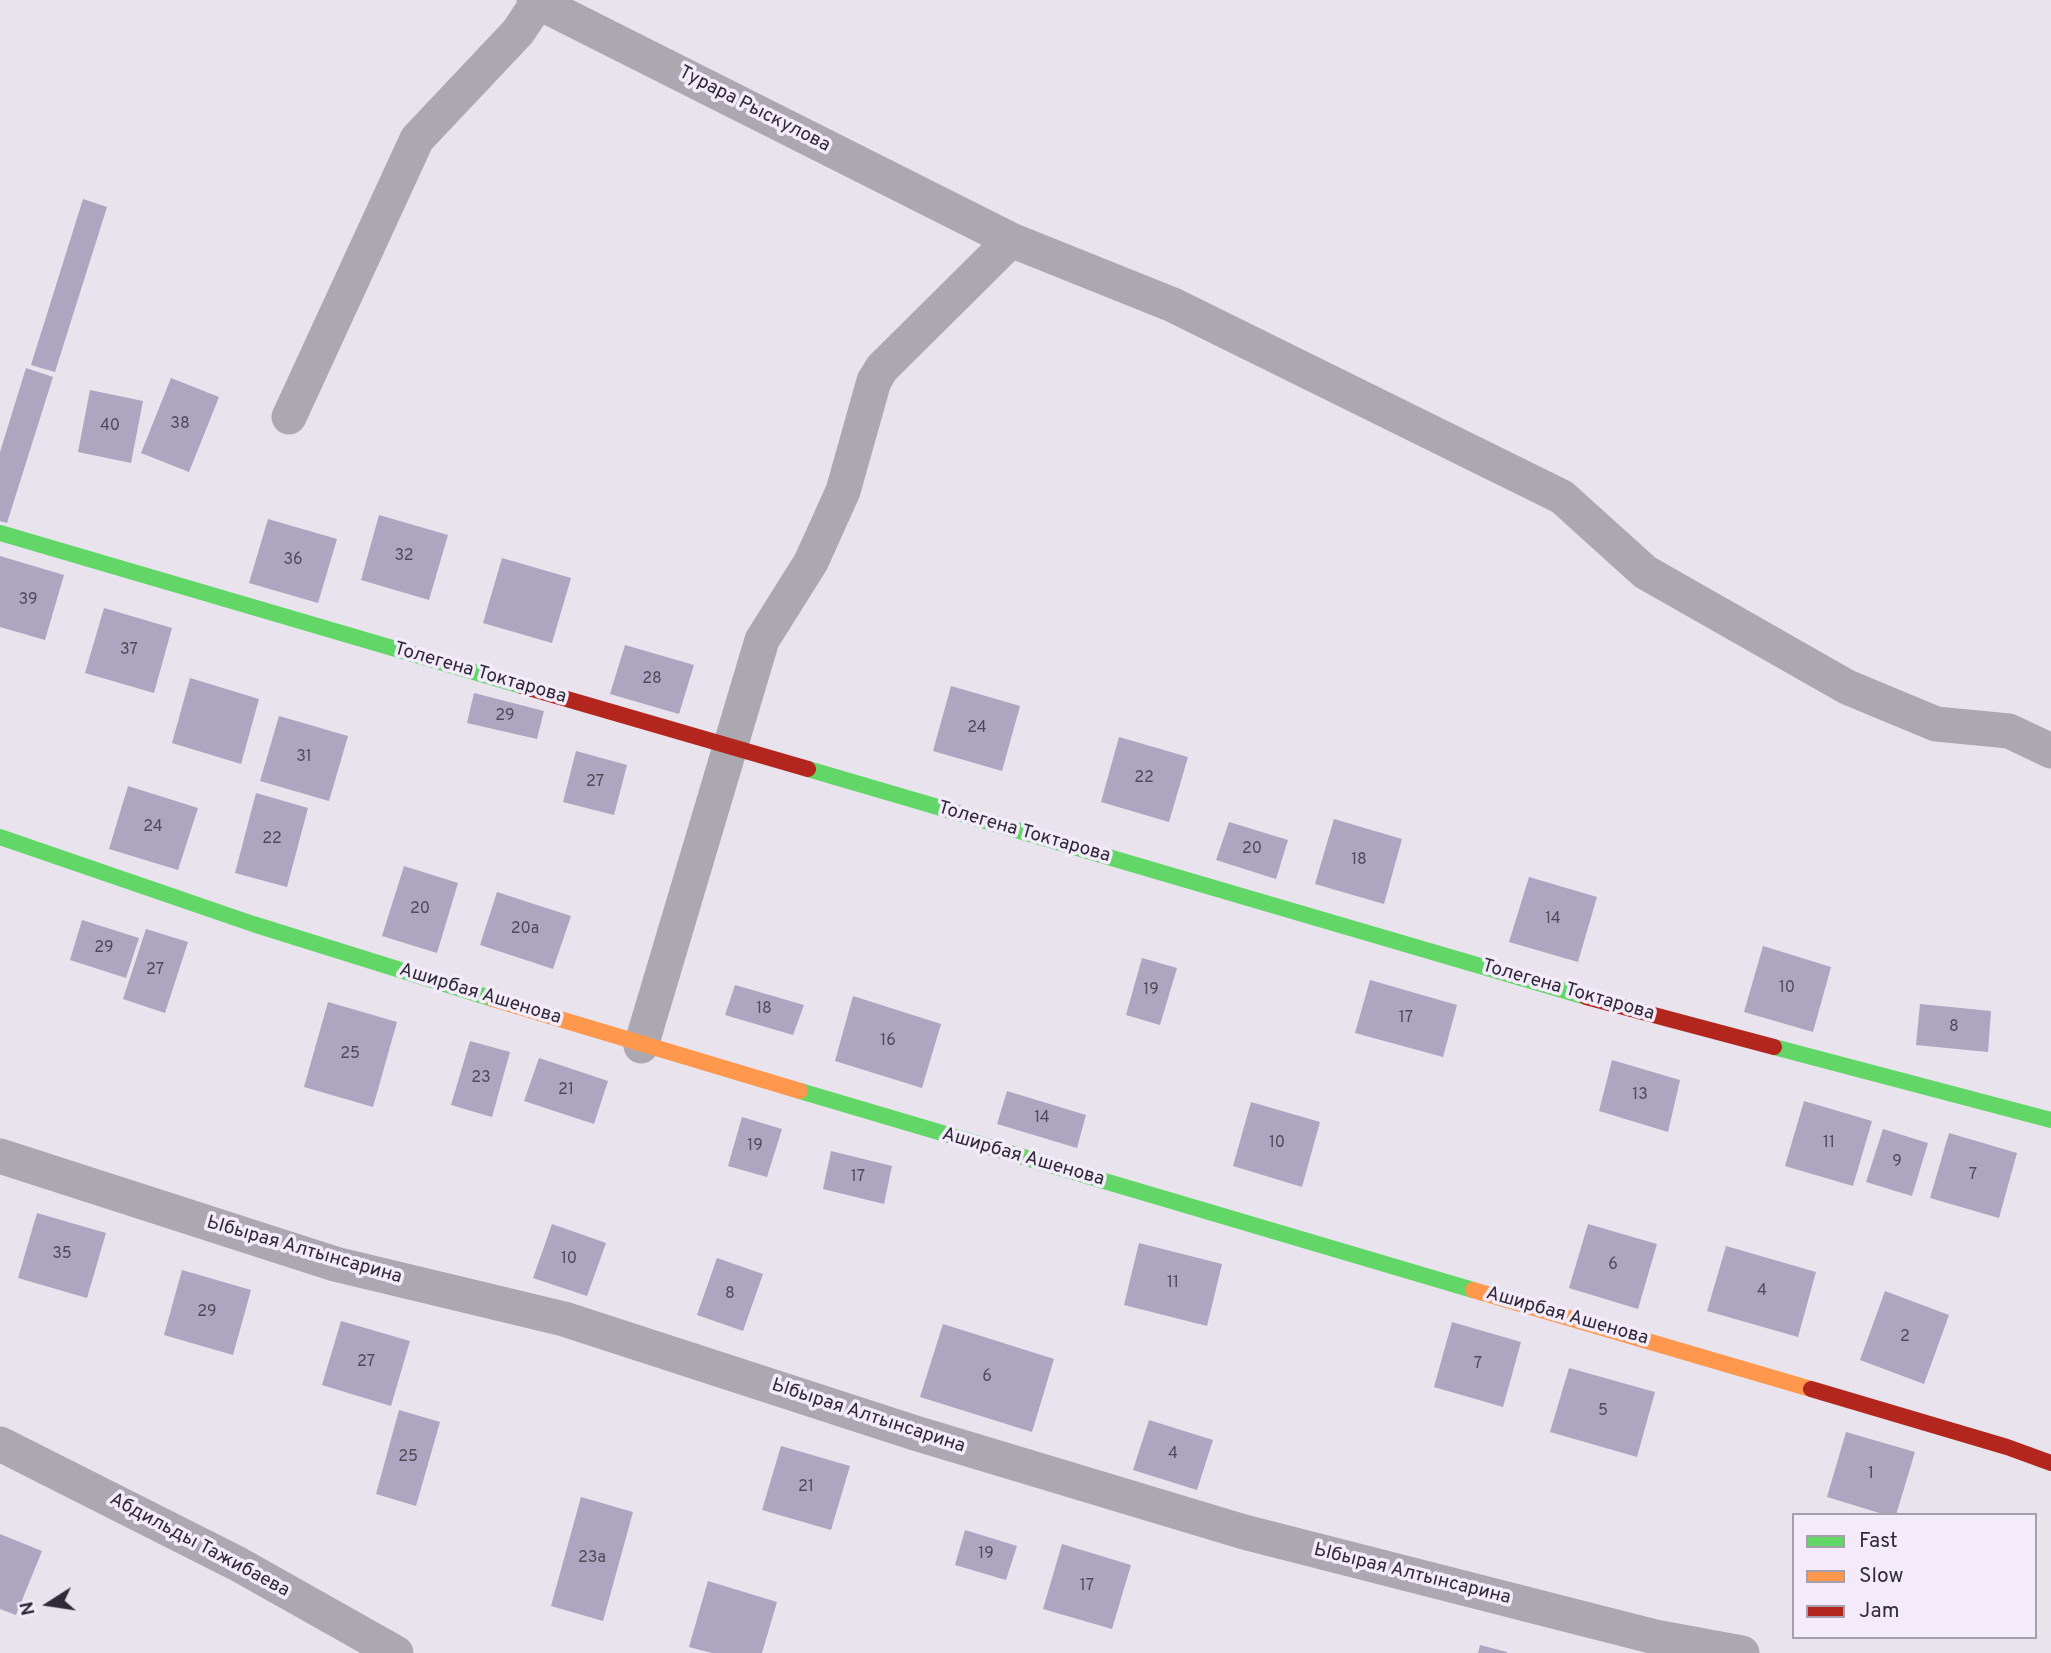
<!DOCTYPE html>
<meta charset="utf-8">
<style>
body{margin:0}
#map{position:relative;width:2051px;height:1653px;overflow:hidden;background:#e8e3ed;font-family:Overpass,sans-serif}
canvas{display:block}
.legend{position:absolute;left:1792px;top:1513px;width:245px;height:126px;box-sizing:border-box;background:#f3ebf9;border:2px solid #a59eab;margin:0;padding:9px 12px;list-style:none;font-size:21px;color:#2f2a37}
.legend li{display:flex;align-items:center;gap:14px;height:35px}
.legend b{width:35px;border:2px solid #a59eab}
.north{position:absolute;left:14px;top:1569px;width:70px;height:70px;-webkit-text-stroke:5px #f3ebf9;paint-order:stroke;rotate:258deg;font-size:19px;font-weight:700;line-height:28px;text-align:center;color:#2f2a37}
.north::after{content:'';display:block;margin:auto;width:24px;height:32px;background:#2f2a37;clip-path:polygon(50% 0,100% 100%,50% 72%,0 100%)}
</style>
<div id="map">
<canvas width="2051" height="1653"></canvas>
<ul class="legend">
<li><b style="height:9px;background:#63d668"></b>Fast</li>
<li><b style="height:9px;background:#ff974d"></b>Slow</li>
<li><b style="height:9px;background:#b3261e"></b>Jam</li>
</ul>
<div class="north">N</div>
</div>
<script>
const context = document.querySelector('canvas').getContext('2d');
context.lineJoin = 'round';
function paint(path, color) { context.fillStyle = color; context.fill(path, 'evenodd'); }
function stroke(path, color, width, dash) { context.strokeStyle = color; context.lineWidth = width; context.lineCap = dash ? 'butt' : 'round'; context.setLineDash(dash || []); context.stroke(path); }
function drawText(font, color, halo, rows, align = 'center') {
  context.font = font + ' Overpass,sans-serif'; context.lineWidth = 7; context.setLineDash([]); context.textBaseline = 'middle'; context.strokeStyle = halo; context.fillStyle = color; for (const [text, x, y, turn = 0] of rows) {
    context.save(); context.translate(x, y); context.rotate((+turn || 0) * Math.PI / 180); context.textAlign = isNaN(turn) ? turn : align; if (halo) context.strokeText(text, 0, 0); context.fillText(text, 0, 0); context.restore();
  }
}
paint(new Path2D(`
 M83,199L107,207L55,372L31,365Z
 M26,368L53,377L7,523L0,521V452Z
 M171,378L219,397L189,472L141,453Z
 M90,390L143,401L131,463L78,452Z
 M379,515L448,535L429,600L361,580Z
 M268,519L337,539L318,603L249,583Z
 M0,556L64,575L45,640L0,627Z
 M502,558L571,578L552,643L483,623Z
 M104,608L172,628L154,693L85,673Z
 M625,645L694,665L679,714L610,694Z
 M190,678L259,699L241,764L172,743Z
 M951,686L1020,706L1002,771L933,751Z
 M474,693L544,711L537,739L467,723Z
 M279,716L348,736L329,801L260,781Z
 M1119,737L1188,757L1169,822L1101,802Z
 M576,751L627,765L614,815L563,802Z
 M128,786L198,808L178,870L109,849Z
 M256,793L308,808L287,887L235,873Z
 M1334,819L1402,839L1384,904L1315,884Z
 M1229,822L1288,840L1276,879L1216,860Z
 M404,866L458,883L437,953L382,936Z
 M1529,877L1597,897L1578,962L1509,942Z
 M497,892L571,916L553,969L480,945Z
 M82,920L139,938L126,978L70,960Z
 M146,929L188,942L165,1013L123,999Z
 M1763,946L1831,967L1813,1032L1744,1012Z
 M1142,958L1177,968L1160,1025L1126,1015Z
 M1370,980L1457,1005L1443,1057L1355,1033Z
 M735,985L804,1005L793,1035L725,1015Z
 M853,996L941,1024L922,1088L835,1061Z
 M328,1002L397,1022L373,1107L304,1087Z
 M1920,1004L1991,1011L1988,1052L1916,1045Z
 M470,1041L510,1052L492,1117L451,1105Z
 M539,1058L608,1081L594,1124L524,1101Z
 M1612,1060L1680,1080L1668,1132L1599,1111Z
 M1007,1091L1086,1115L1077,1148L997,1124Z
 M1804,1101L1872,1121L1853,1186L1785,1166Z
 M1251,1102L1320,1122L1302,1187L1233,1166Z
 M742,1117L782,1129L767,1177L728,1166Z
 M1883,1129L1928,1143L1912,1196L1866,1182Z
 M1949,1133L2017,1153L1999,1218L1930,1198Z
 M831,1151L892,1166L884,1204L823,1189Z
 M37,1213L106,1233L87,1298L18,1278Z
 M552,1224L606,1243L587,1296L533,1278Z
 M1588,1224L1657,1244L1638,1309L1569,1288Z
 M1139,1243L1222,1264L1207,1326L1124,1305Z
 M1726,1246L1816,1272L1798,1337L1707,1311Z
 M717,1258L763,1274L743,1331L697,1315Z
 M182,1270L251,1290L233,1355L164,1335Z
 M1885,1291L1949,1315L1924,1384L1860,1360Z
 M341,1321L410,1341L391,1406L322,1385Z
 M1452,1322L1521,1342L1503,1407L1434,1387Z
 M943,1324L1054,1359L1032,1432L920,1397Z
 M1569,1368L1655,1392L1637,1457L1550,1432Z
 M399,1410L440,1422L416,1506L376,1494Z
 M1149,1420L1213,1440L1197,1490L1133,1470Z
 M1846,1432L1915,1452L1896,1515H1886L1827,1497Z
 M781,1446L850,1466L831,1530L762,1510Z
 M581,1497L633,1512L603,1621L551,1606Z
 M965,1530L1017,1546L1006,1580L955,1565Z
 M0,1534L42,1551L16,1615L0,1609Z
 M1062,1544L1131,1565L1112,1629L1043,1609Z
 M708,1581L777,1602L762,1653H712L689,1647Z
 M1480,1645L1507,1652V1653H1478Z`), '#aea6c0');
stroke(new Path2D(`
 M534,0L1011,240L1173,305L1562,497L1645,572L1847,687L1936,724L2009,731L2051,751
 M289,417L417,139L518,32L538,2
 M641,1046L762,640L811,562L843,491L874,381L882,368L1011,240
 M0,1156L335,1264L564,1319L915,1433L1244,1532L1655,1637L1742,1653
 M0,1444L238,1564L396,1653`), '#aca8b1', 35);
stroke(new Path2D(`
 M0,533L522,686
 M808,769L1586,997
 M0,837L253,924L493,999
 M1774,1047L2051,1120
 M800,1091L1473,1290`), '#63d668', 16);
stroke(new Path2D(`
 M493,999L800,1091
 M1473,1290L1811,1389`), '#ff974d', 16);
stroke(new Path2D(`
 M522,686L808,769
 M1586,997L1774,1047
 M1811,1389L2007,1447L2051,1463`), '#b3261e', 16);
drawText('16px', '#4f4959', null, [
 ["38",180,425],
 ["40",110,427],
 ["32",404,557],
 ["36",293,561],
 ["39",28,601],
 ["37",129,651],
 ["28",652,680],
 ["29",505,717],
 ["24",977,729],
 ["31",304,758],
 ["22",1144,779],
 ["27",595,783],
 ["24",153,828],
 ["22",272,840],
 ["20",1252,850],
 ["18",1359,861],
 ["20",420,910],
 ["14",1553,920],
 ["20а",525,930],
 ["29",104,949],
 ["27",155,971],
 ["10",1787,989],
 ["19",1151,991],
 ["18",764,1010],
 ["17",1406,1019],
 ["8",1954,1028],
 ["16",888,1042],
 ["25",350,1055],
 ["23",481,1079],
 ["21",566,1091],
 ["13",1640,1096],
 ["14",1042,1119],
 ["10",1277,1144],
 ["11",1829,1144],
 ["19",755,1147],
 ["9",1897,1163],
 ["7",1973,1176],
 ["17",858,1178],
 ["35",62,1255],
 ["10",569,1260],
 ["6",1613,1266],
 ["11",1173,1284],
 ["4",1762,1292],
 ["8",730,1295],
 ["29",207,1313],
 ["2",1905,1338],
 ["27",366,1363],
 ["7",1478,1365],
 ["6",987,1378],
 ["5",1603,1412],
 ["4",1173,1455],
 ["25",408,1458],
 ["1",1871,1475],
 ["21",806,1488],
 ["19",986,1555],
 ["23а",592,1559],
 ["17",1087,1587]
]);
drawText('19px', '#2f2a37', '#f3ebf9', [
 ["Турара Рыскулова",754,110,27],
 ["Толегена Токтарова",480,674,16],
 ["Толегена Токтарова",1024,833,16],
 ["Толегена Токтарова",1568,991,16],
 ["Аширбая Ашенова",480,995,17],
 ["Аширбая Ашенова",1023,1158,16],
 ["Ыбырая Алтынсарина",304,1251,16],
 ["Аширбая Ашенова",1567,1317,16],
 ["Ыбырая Алтынсарина",868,1417,18],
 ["Абдильды Тажибаева",199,1546,28],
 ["Ыбырая Алтынсарина",1412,1575,14]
]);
</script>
